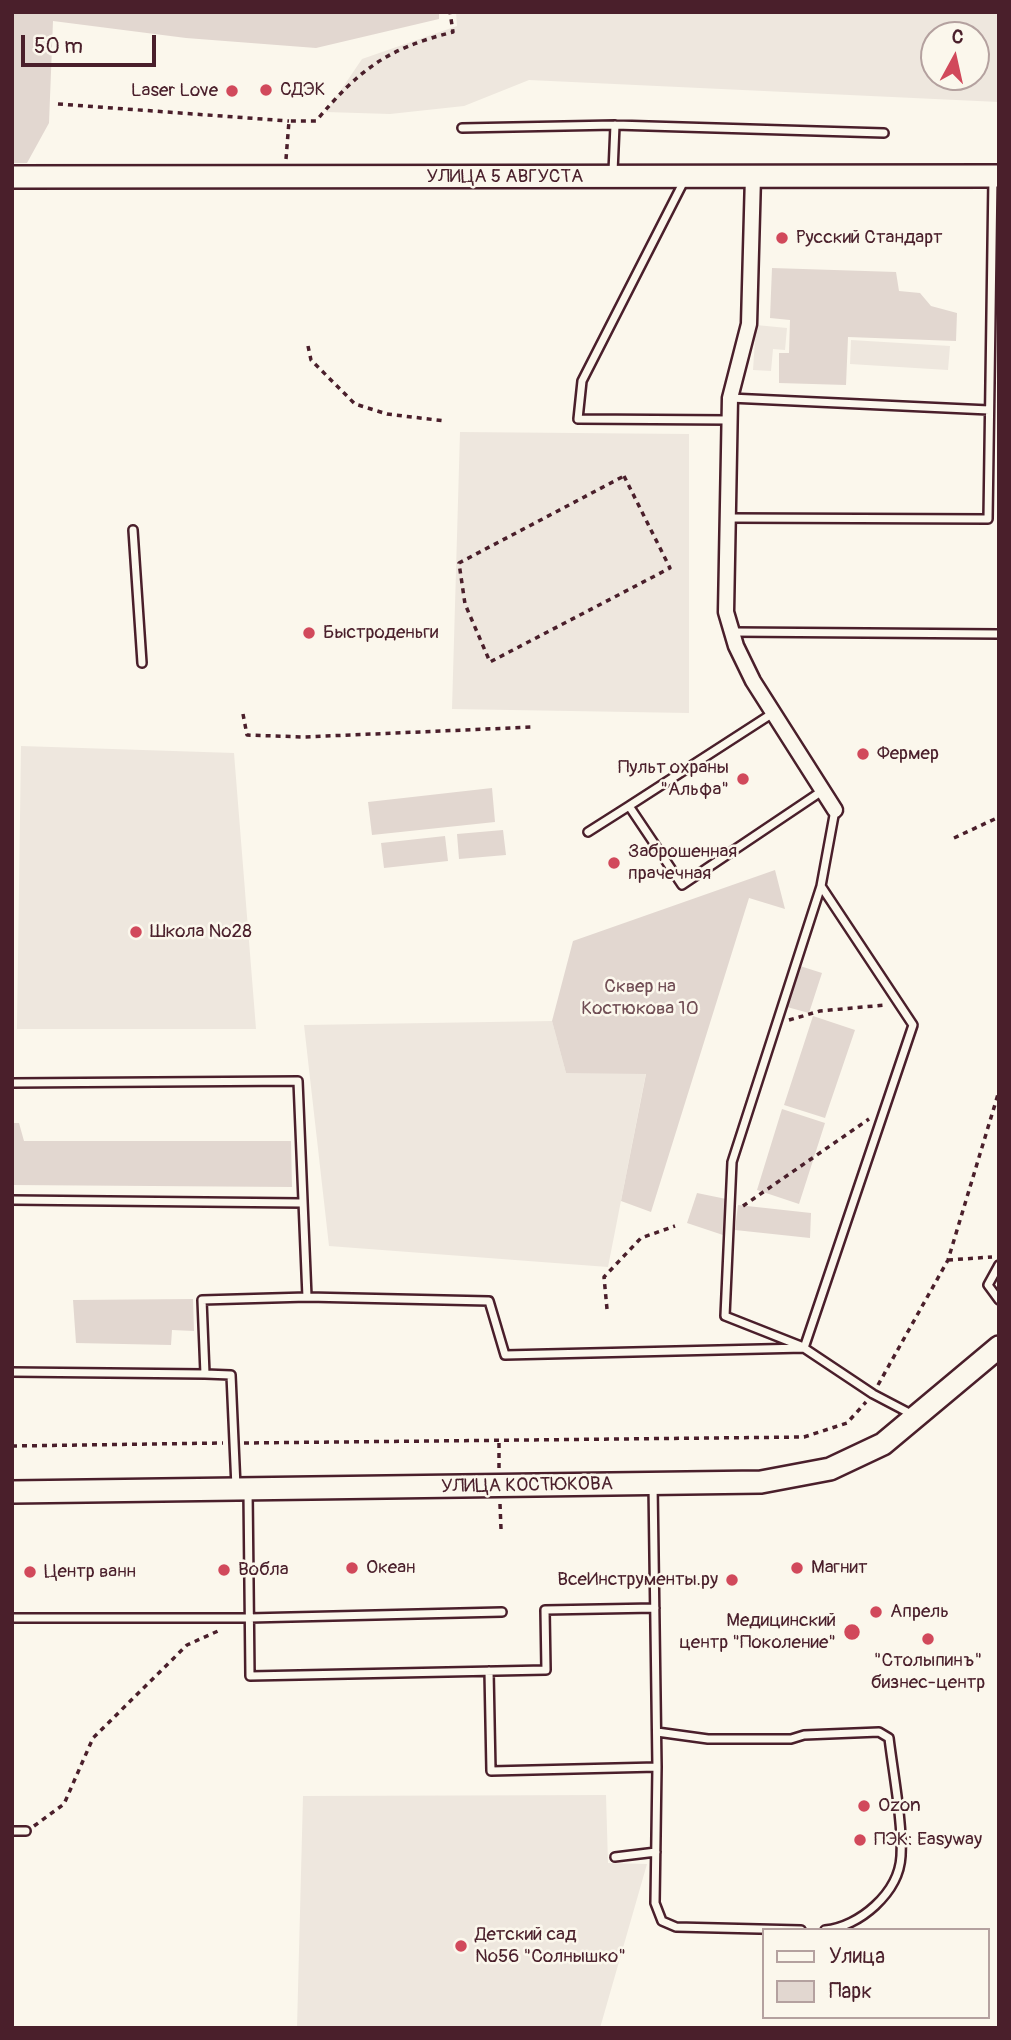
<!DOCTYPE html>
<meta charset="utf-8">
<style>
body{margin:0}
#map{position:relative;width:1011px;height:2040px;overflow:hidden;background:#fbf7ec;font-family:Pangolin,sans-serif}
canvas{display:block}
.frame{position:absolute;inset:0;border:14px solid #4a1f2b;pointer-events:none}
.legend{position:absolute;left:762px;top:1928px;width:228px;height:91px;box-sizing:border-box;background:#fbf7ec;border:2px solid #b4a19f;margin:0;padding:9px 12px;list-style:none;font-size:21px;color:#4a1f2b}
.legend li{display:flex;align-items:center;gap:14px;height:35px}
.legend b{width:35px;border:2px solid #b4a19f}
.north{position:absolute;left:920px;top:21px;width:70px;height:70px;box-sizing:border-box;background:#fbf7ec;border:2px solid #b4a19f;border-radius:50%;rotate:8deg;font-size:19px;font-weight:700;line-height:28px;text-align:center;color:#4a1f2b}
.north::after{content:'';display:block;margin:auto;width:24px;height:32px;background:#d1495b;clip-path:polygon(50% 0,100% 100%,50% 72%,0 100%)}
.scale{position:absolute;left:21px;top:35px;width:135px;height:32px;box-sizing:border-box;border:4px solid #4a1f2b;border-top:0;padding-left:9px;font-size:21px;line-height:24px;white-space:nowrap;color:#4a1f2b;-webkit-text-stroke:5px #fbf7ec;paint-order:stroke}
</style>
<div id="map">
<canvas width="1011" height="2040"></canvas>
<div class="frame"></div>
<ul class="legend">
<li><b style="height:9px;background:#fbf7ec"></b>Улица</li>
<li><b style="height:19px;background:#e2d7d0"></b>Парк</li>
</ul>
<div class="north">С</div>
<div class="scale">50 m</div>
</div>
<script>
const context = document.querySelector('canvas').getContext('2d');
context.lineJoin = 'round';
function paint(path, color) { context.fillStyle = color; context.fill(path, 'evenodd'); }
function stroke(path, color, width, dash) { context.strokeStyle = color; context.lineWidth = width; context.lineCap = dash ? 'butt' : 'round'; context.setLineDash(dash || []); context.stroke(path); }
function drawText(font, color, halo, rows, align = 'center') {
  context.font = font + ' Pangolin,sans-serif'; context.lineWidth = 5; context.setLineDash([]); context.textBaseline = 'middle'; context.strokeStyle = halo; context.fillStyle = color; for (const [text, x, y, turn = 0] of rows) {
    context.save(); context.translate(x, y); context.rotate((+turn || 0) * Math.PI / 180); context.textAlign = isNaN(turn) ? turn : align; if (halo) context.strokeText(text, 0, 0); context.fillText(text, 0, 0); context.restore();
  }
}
paint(new Path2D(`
 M456,12H999V102L529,80L464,106L390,114L326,112L362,59L457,26ZM976,35V77H934V35Z
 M756,325L787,328L785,350L773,349L771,371L753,370Z
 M851,340L950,346L948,370L850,364Z
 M460,432L689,434V713L452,709Z
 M21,746L234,753L256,1029H17Z
 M552,1021L566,1073H646L608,1267L329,1246L304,1025Z
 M606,1795L608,1863L647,1864L600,2028H297L303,1796Z`), '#eee7de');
paint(new Path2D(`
 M12,12H439V19L316,48L186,38L53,21L49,123L27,163H12Z
 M772,268L896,272L899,291L920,293L931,306L957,313L956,341L848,337L846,385L779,383V353H789L790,320L770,318Z
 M492,788L495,822L372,835L368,802Z
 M503,830L506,855L459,859L457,834Z
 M445,836L448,861L384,868L381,843Z
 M775,870L785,909L749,898L651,1212L621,1201L646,1074L566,1073L552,1021L573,941Z
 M800,966L822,973L809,1013L787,1007Z
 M813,1016L855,1030L825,1118L784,1105Z
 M782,1109L825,1123L799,1204L757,1190Z
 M12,1123H19L24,1141H291L292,1187L12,1185Z
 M697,1193L731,1200L729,1237L687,1223Z
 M738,1205L811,1213L810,1238L735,1230Z
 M193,1299L194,1331L172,1330L171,1345L76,1343L73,1300Z`), '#e2d7d0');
const lane = new Path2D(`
 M462,128L615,125L884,133
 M613,172L615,125
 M685,179L582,381L578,419L729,420
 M730,398L989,410
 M730,518L988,519L993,177
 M133,530L142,663
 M733,632L999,634
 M629,806L773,713
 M835,810L821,886L913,1025L804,1348L873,1394L913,1415
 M588,832L629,806L682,885L822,791
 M12,1083L298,1081L307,1297L202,1300L205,1374L231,1375L236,1487
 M12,1200L302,1203
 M999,1265L988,1285L999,1300
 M307,1297L489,1301L505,1355L804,1348
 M801,1346L725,1316L732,1162L821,886
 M12,1372L205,1374
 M653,1484L657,1767L655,1903L662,1921L676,1927L801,1930
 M248,1491L250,1676L546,1670L545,1610L655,1608
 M12,1618H249L502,1612
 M489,1671L491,1771L657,1767
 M657,1732L708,1739H791L804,1735L879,1732L889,1738C893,1772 903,1824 901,1856C899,1893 859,1927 825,1930
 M12,1831H26
 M615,1857L656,1852`);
const street = new Path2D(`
 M753,176L749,324L730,398L726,612L736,646L753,681L835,810`);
const secondary = new Path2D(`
 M12,177L999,176
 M12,1492L761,1482L830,1469L883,1444L999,1347`);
stroke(lane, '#4a1f2b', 12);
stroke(street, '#4a1f2b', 19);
stroke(secondary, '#4a1f2b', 26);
stroke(new Path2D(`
 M58,104L289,121
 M286,159L289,121H316C360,69 386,49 453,32L450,12
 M308,346L311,360L355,404L387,414L445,421
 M624,476L670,568L490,662L465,604L459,563Z
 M243,714L247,735L304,737L533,727
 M954,838L999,817
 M789,1020L820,1011L885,1005
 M743,1206L869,1119
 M948,1260L992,1257
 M607,1309L604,1277L641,1238L675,1226
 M878,1385L948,1260L999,1091
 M244,1443L804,1437L847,1423L866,1402
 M499,1443V1468
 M12,1446L223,1443
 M500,1504L501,1529
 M34,1826L64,1804L93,1738L187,1645L218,1631`), '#4a1f2b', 3.5, [5, 5]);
stroke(lane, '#fbf7ec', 7);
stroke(street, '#fbf7ec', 14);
stroke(secondary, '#fbf7ec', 21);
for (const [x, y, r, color] of [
 [266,90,7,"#d1495b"],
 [232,91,7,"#d1495b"],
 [782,238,7,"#d1495b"],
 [309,633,7,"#d1495b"],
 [863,754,7,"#d1495b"],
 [743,779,7,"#d1495b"],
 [614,863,7,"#d1495b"],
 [136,932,7,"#d1495b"],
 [352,1568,7,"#d1495b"],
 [797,1568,7,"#d1495b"],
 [224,1570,7,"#d1495b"],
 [30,1572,7,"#d1495b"],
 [732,1580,7,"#d1495b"],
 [876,1612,7,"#d1495b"],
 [852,1632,9,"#d1495b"],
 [928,1639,7,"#d1495b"],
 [864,1806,7,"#d1495b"],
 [860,1840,7,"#d1495b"],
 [461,1946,7,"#d1495b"]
]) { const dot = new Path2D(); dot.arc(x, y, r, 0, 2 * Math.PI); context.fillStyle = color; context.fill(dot); stroke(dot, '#fbf7ec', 2.5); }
drawText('19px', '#4a1f2b', '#fbf7ec', [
 ["СДЭК",280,90],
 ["Laser Love",218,91,"right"],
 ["Русский Стандарт",796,238],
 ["Быстроденьги",323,633],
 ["Фермер",877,754],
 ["Пульт охраны",729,768,"right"],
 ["\"Альфа\"",729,790,"right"],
 ["Заброшенная",628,852],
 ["прачечная",628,874],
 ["Школа №28",150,932],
 ["Океан",366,1568],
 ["Магнит",811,1568],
 ["Вобла",238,1570],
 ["Центр ванн",44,1572],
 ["ВсеИнструменты.ру",718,1580,"right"],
 ["Апрель",890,1612],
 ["Медицинский",836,1621,"right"],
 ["центр \"Поколение\"",836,1643,"right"],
 ["\"Столыпинъ\"",928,1661,"center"],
 ["бизнес-центр",928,1683,"center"],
 ["Ozon",878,1806],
 ["ПЭК: Easyway",874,1840],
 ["Детский сад",475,1935],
 ["№56 \"Солнышко\"",475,1957]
], 'left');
drawText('19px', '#4a1f2b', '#fbf7ec', [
 ["УЛИЦА 5 АВГУСТА",505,177],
 ["УЛИЦА КОСТЮКОВА",527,1486,-1]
]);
drawText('19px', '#704d54', '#fbf7ec', [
 ["Сквер на",640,987],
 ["Костюкова 10",640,1009]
]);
</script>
